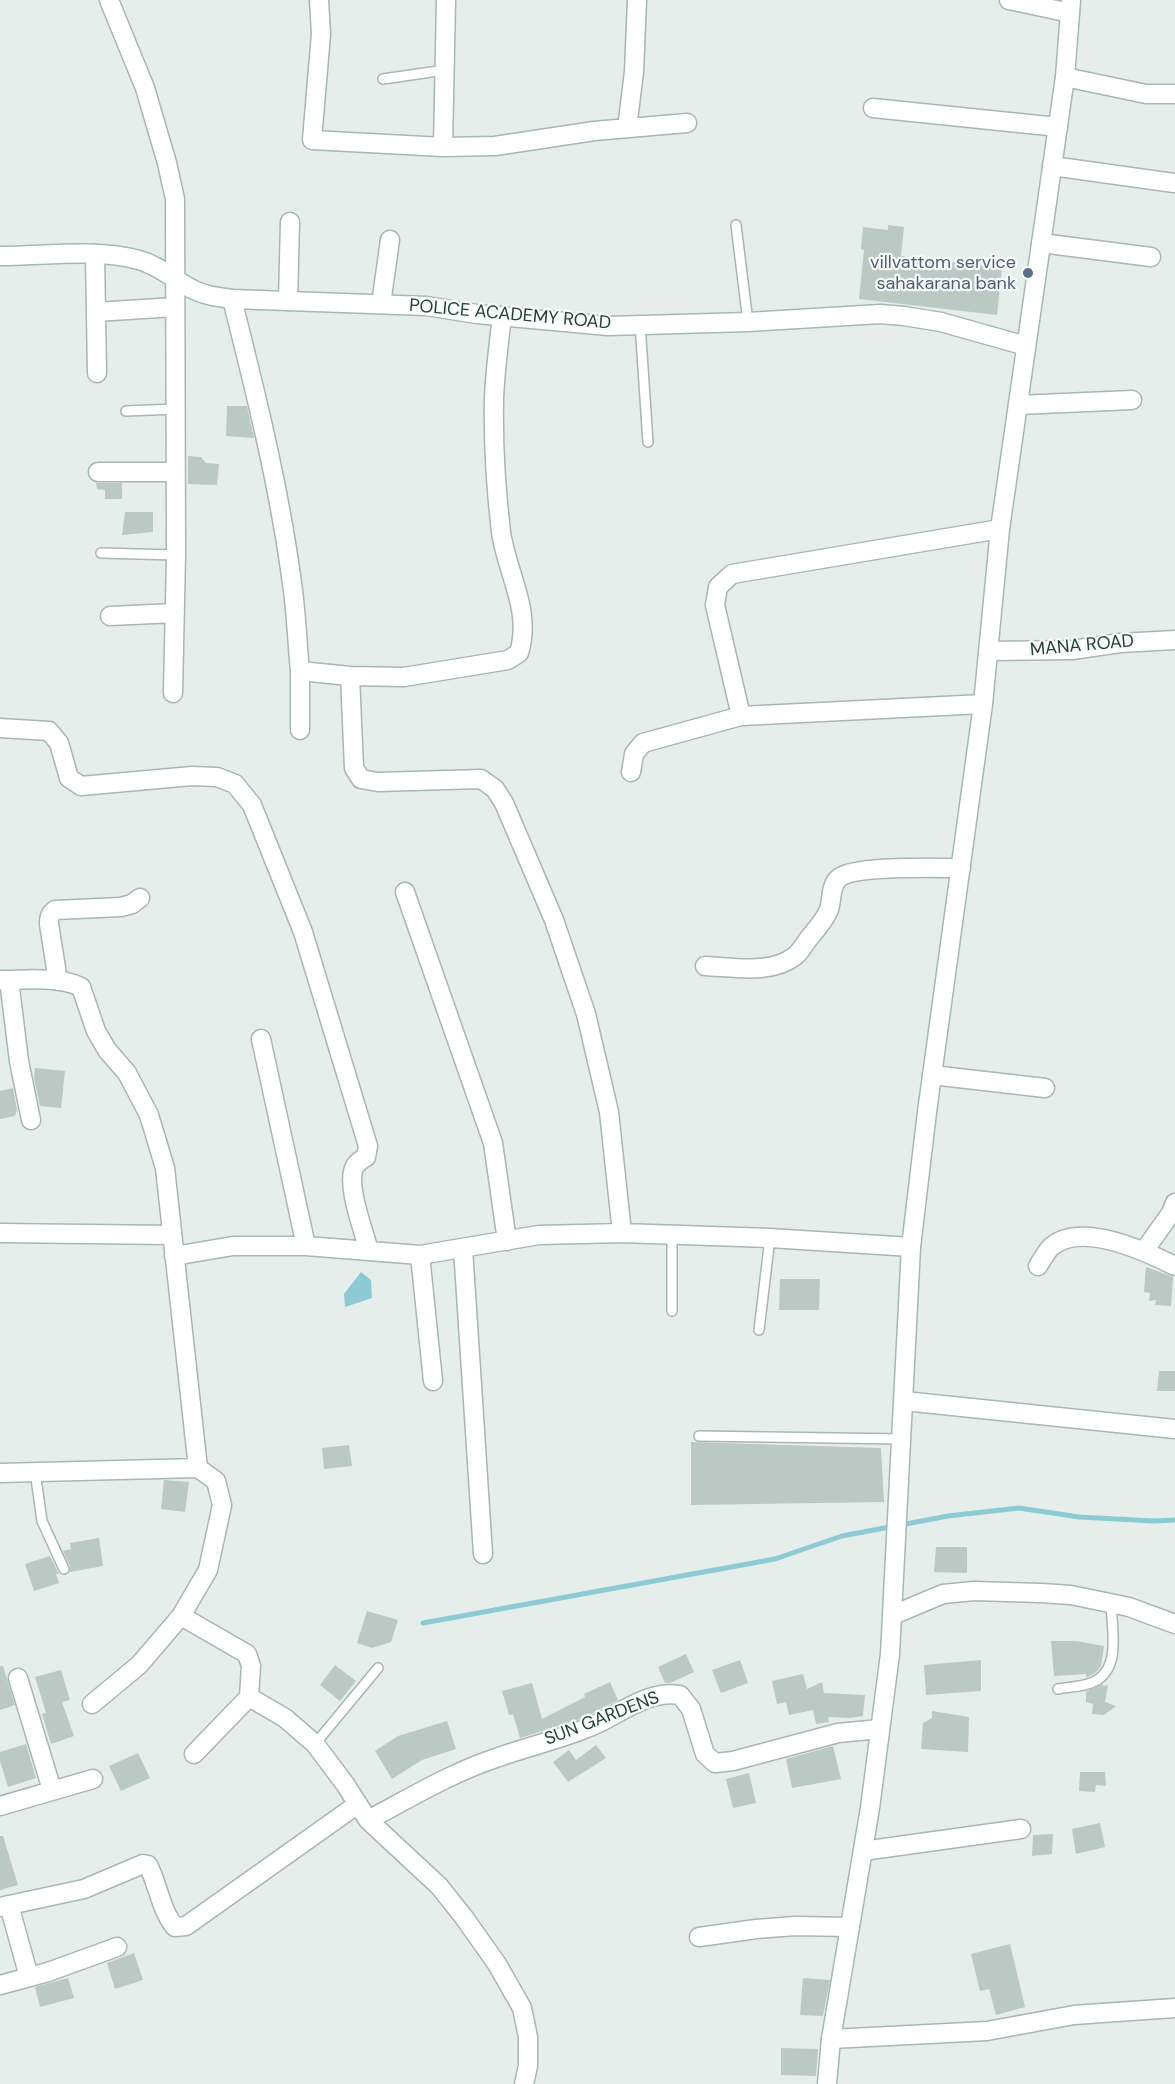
<!DOCTYPE html>
<style>
body{margin:0}
canvas{display:block;background:#e5eeea}
</style>
<canvas width="1175" height="2084"></canvas>
<script>
const context = document.querySelector('canvas').getContext('2d');
context.lineJoin = 'round';
function paint(path, color) { context.fillStyle = color; context.fill(path, 'evenodd'); }
function stroke(path, color, width, dash) { context.strokeStyle = color; context.lineWidth = width; context.lineCap = dash ? 'butt' : 'round'; context.setLineDash(dash || []); context.stroke(path); }
function drawText(font, color, halo, rows, align = 'center') {
  context.font = font + ' "DM Sans",sans-serif'; context.lineWidth = 4.5; context.setLineDash([]); context.textBaseline = 'middle'; context.strokeStyle = halo; context.fillStyle = color; for (const [text, x, y, turn = 0] of rows) {
    context.save(); context.translate(x, y); context.rotate((+turn || 0) * Math.PI / 180); context.textAlign = isNaN(turn) ? turn : align; if (halo) context.strokeText(text, 0, 0); context.fillText(text, 0, 0); context.restore();
  }
}
paint(new Path2D(`
 M361,1272L371,1280L372,1298L345,1307L344,1294Z`), '#8dcad3');
stroke(new Path2D(`
 M423,1623L775,1559L842,1536L948,1516L1019,1508L1079,1517L1154,1521L1175,1520`), '#8dcad3', 5);
paint(new Path2D(`
 M888,225L904,227L901,256L1002,268L997,315L859,299L864,250L861,249L863,227L888,230Z
 M227,406H247L254,438L226,436Z
 M188,456L201,457L206,463L219,464L217,485L188,484Z
 M96,483H122V499H105V490L97,489Z
 M125,512H153V532L122,535Z
 M35,1068L65,1071L61,1108L40,1106L34,1078Z
 M13,1088L17,1110L15,1116L0,1119V1091Z
 M1146,1267L1173,1277L1171,1306L1155,1305L1156,1300L1149,1301L1150,1293L1144,1292Z
 M780,1279H820L819,1310H779Z
 M1159,1371H1175V1391H1157Z
 M691,1442L881,1448L884,1502L691,1505Z
 M349,1445L352,1466L324,1469L322,1448Z
 M164,1480L189,1482L185,1512L161,1509Z
 M99,1538L103,1566L70,1572V1566L63,1551L71,1549L70,1543Z
 M936,1547H967V1573L934,1572Z
 M50,1556L59,1574H56L59,1583L34,1591L25,1564Z
 M367,1611L398,1620L391,1642L372,1648L357,1643Z
 M1051,1641H1076L1104,1646L1101,1666L1096,1672L1086,1678V1674L1054,1676Z
 M686,1654L694,1672L670,1683H665L658,1667Z
 M740,1660L748,1683L721,1693L712,1670Z
 M981,1660V1691L926,1695L924,1665Z
 M335,1665L356,1681L340,1701L320,1685Z
 M0,1666H3L15,1705L0,1710Z
 M61,1670L70,1700L62,1702L74,1736L51,1744L42,1714L46,1713L35,1677Z
 M803,1674L807,1689L822,1682L824,1693L865,1695L863,1716L850,1718L828,1717L829,1722L816,1724L813,1710L789,1715L786,1702L777,1704L772,1681Z
 M610,1682L618,1700L583,1718L520,1738L513,1714L509,1715L502,1691L532,1683L542,1719L585,1697L584,1694Z
 M1103,1684V1686L1108,1685L1105,1702L1116,1706L1104,1715L1092,1714L1093,1704L1086,1702V1692Z
 M932,1711L969,1717L968,1752L921,1749L923,1723L932,1718Z
 M447,1721L456,1749L422,1760L392,1779L375,1751L398,1736Z
 M26,1744L36,1778L8,1787L0,1761V1752Z
 M596,1745L606,1758L568,1782L553,1762L569,1750L576,1760Z
 M833,1746L841,1779L792,1788L786,1759Z
 M138,1753L150,1778L121,1791L109,1766Z
 M1080,1772H1105L1106,1786L1096,1785L1095,1792L1079,1791Z
 M749,1773L756,1803L733,1808L726,1779Z
 M1100,1823L1105,1847L1076,1854L1072,1829Z
 M1053,1834L1052,1854L1032,1856L1033,1835Z
 M0,1836H3L18,1885L0,1890Z
 M1010,1944L1025,2007L996,2015L989,1989L980,1991L971,1954Z
 M134,1953L143,1980L115,1989L107,1963Z
 M68,1978L74,1998L40,2007L35,1987Z
 M803,1978L830,1980L823,2016L800,2015Z
 M781,2048L818,2049L816,2076L781,2075Z`), '#bac9c3');
const lane = new Path2D(`
 M383,79L445,70
 M736,225L748,322
 M640,324L648,442
 M126,411L176,409
 M101,553L176,555
 M672,1311V1235
 M759,1330L770,1238
 M699,1436L902,1439
 M35,1471L42,1521L64,1569
 M1058,1689C1068,1687 1081,1687 1091,1683C1122,1671 1112,1631 1111,1603
 M315,1744L378,1668`);
const street = new Path2D(`
 M109,0L145,88L167,163L175,199L176,555L173,693
 M319,0L321,34L312,140L443,147L495,146L594,131L687,123
 M1009,0L1070,13
 M1065,77L1146,94H1175
 M873,108L1058,127
 M627,128L634,72L637,0
 M443,147L446,0
 M1052,166L1174,183
 M1041,243L1151,257
 M95,254L97,373
 M232,299C255,390 278,482 291,576C296,607 297,640 300,671L350,676L404,677L508,660L519,653C532,610 507,574 501,532C496,489 493,443 494,399C495,371 499,343 502,316
 M288,301L290,222
 M381,304L390,240
 M96,312L175,307
 M1018,405L1132,400
 M98,472H176
 M110,616L175,613
 M989,651L1072,650L1120,643L1175,640
 M300,671V730
 M350,676L354,768L361,779L378,782L481,779L495,789L504,803L554,920L586,1014L609,1112L622,1233
 M741,716L983,704
 M0,728L49,731L59,743L69,778L81,786L192,776L217,777L235,784L252,805L303,932L368,1146L366,1157C362,1159 358,1162 355,1166C345,1184 364,1231 369,1251
 M631,772L634,754L643,743L741,716L715,605L718,587L732,574L1000,529
 M405,892L493,1143L507,1241
 M705,966C733,967 771,975 795,956C800,952 805,944 809,938C816,930 823,922 828,912C833,902 829,886 839,878C854,865 939,868 961,868
 M0,980C25,980 58,976 81,987L96,1031L107,1050L127,1073L149,1115L165,1168L198,1468L216,1481L222,1505L208,1570L181,1616L139,1665L92,1704
 M9,980L19,1061L31,1120
 M58,981L49,924C49,917 50,914 55,910L121,907L132,904L140,898
 M261,1039L306,1246
 M932,1075L1045,1088
 M0,1233L171,1235
 M463,1248L483,1554
 M1144,1251L1171,1213L1175,1203
 M420,1255L433,1381
 M174,1256L233,1246H306L420,1255L539,1235L622,1233L770,1238L911,1247
 M1038,1266C1042,1260 1046,1252 1051,1247C1081,1221 1145,1251 1175,1266
 M904,1401L1175,1429
 M0,1473L198,1468
 M893,1615L943,1594L974,1591L1041,1593L1071,1595L1129,1607L1175,1624
 M181,1616L247,1654L251,1666L249,1697
 M18,1678L52,1790
 M194,1754L249,1697L285,1718L315,1744L345,1784L368,1820L439,1886L463,1916L497,1964L522,2008L528,2037V2066L524,2084
 M0,1806L93,1779
 M368,1820C410,1798 451,1773 496,1758C526,1747 558,1740 587,1728C617,1717 647,1689 680,1695L691,1709L705,1754L715,1763L733,1761L838,1733L880,1729
 M863,1851L1021,1829
 M9,1905L29,1977
 M0,1907L84,1889L143,1864L148,1865C158,1884 161,1911 175,1927L186,1926L358,1804
 M699,1937L756,1929L795,1926L850,1927
 M0,1985L48,1972L117,1947
 M831,2039L987,2031L1074,2015L1175,2008`);
const secondary = new Path2D(`
 M0,256C45,256 95,248 139,260C160,266 173,279 192,289C205,296 218,297 232,299L426,306L477,314L608,326L748,322L880,314L904,316L941,322L1026,346
 M827,2084L831,2039L870,1808L890,1654L911,1247L927,1112L983,704L1000,529L1065,77L1071,0`);
stroke(lane, '#a7b7b1', 12);
stroke(street, '#a7b7b1', 21);
stroke(secondary, '#a3bab2', 21);
stroke(lane, '#fff', 9);
stroke(street, '#fff', 18);
stroke(secondary, '#fff', 18);
for (const [x, y, r, color] of [
 [1028,273,6,"#5c6f8a"]
]) { const dot = new Path2D(); dot.arc(x, y, r, 0, 2 * Math.PI); context.fillStyle = color; context.fill(dot); stroke(dot, '#f6faf8', 2); }
drawText('18px', '#4e5e75', '#f6faf8', [
 ["villvattom service",1016,263],
 ["sahakarana bank",1016,284]
], 'right');
drawText('18px', '#244138', '#f6faf8', [
 ["POLICE ACADEMY ROAD",510,315,5],
 ["MANA ROAD",1082,646,-5],
 ["SUN GARDENS",602,1719,-21]
]);
</script>
